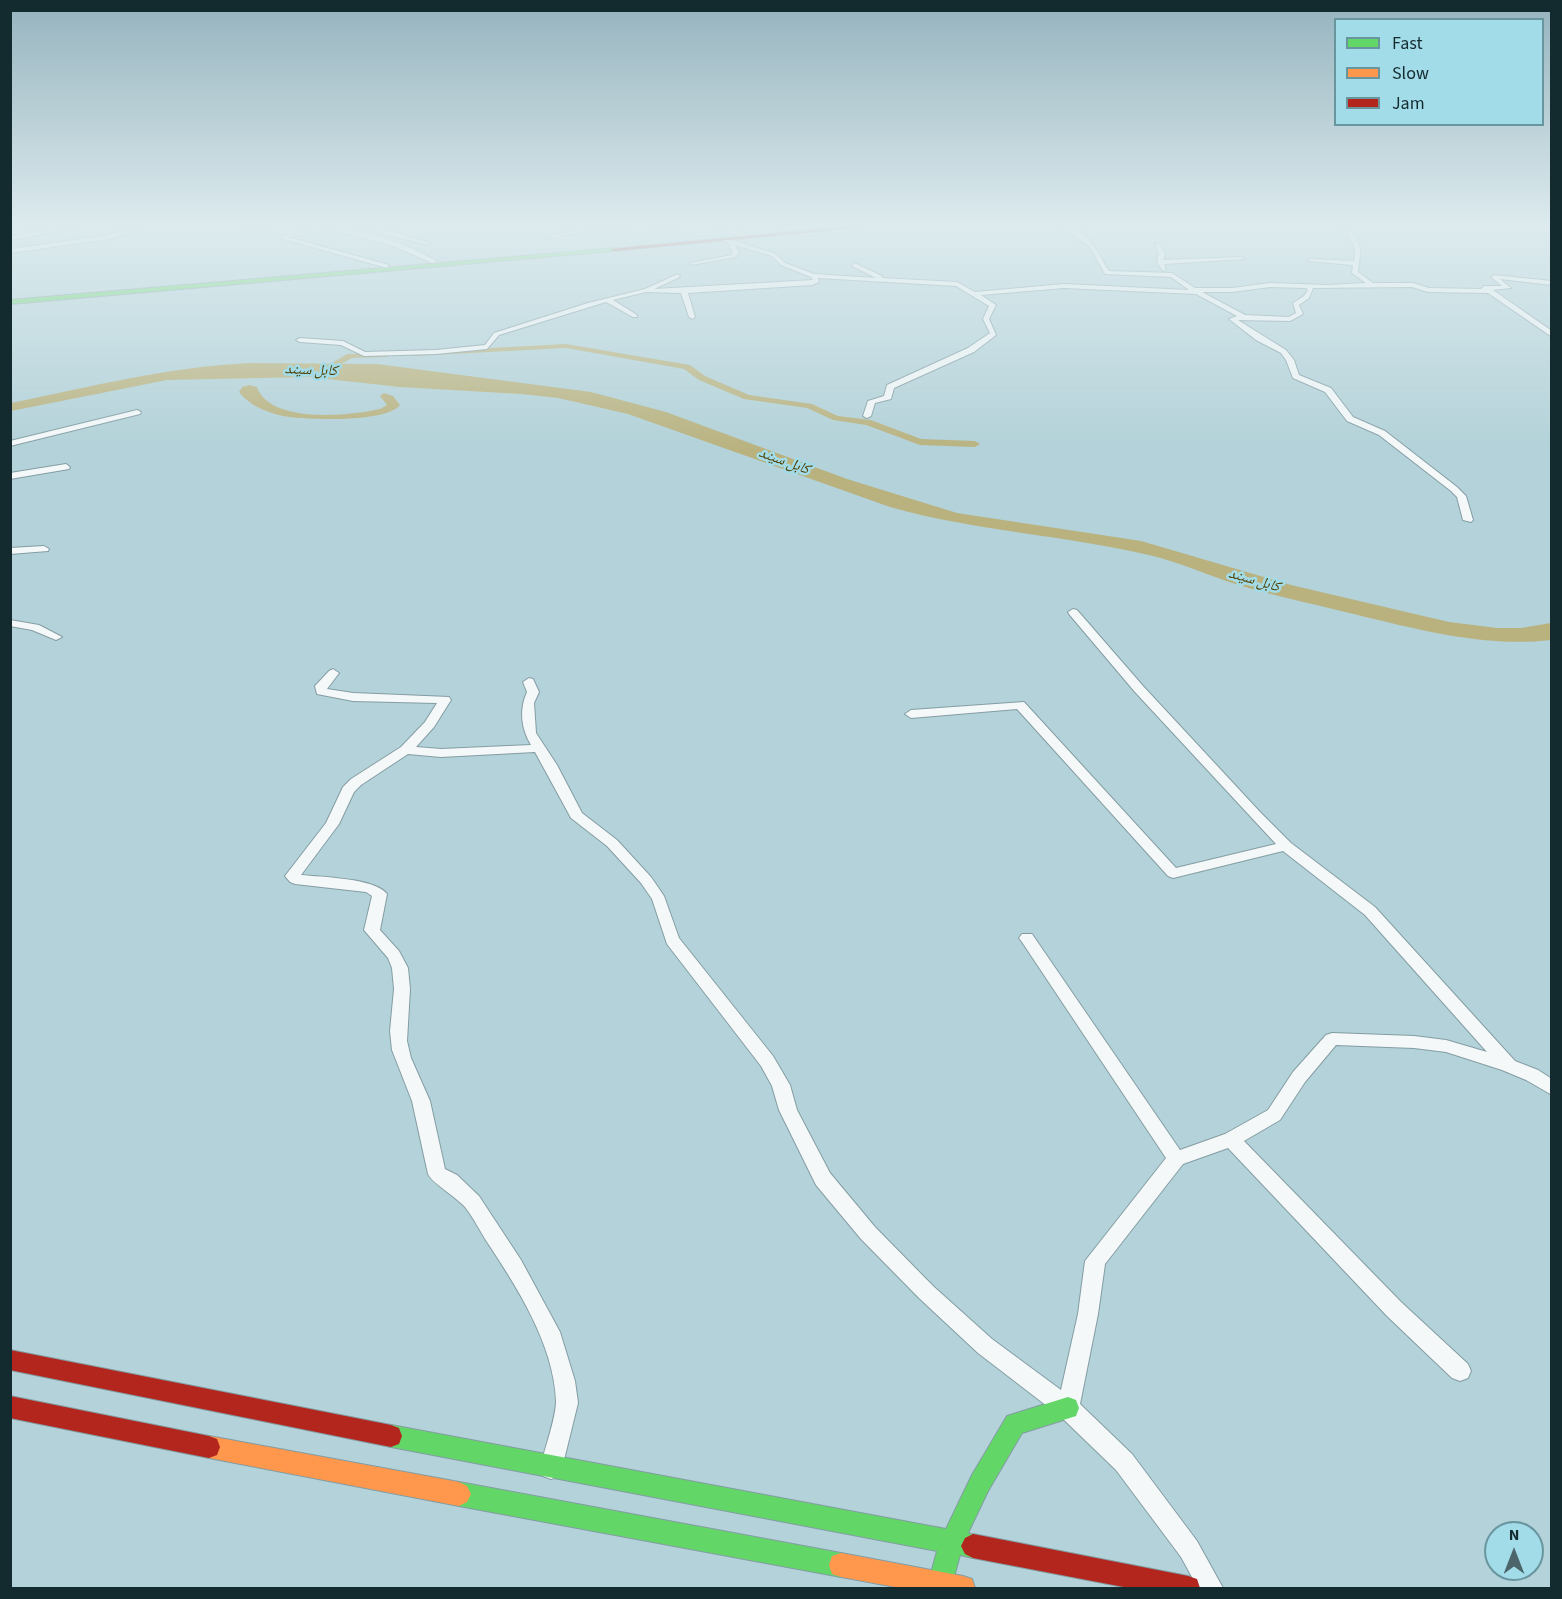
<!DOCTYPE html>
<meta charset="utf-8">
<style>
body{margin:0}
#map{position:relative;width:1562px;height:1599px;overflow:hidden;background:#b3d2d9;font-family:"Source Sans 3",sans-serif}
canvas{display:block}
.frame{position:absolute;inset:0;border:12px solid #132a2f;pointer-events:none}
.legend{position:absolute;left:1334px;top:18px;width:210px;height:108px;box-sizing:border-box;background:#a3dce9;border:2px solid #69959f;margin:0;padding:8px 10px;list-style:none;font-size:18px;color:#132a2f}
.legend li{display:flex;align-items:center;gap:12px;height:30px}
.legend b{width:30px;border:2px solid #69959f}
.north{position:absolute;left:1484px;top:1521px;width:60px;height:60px;box-sizing:border-box;background:#a3dce9;border:2px solid #69959f;border-radius:50%;rotate:0deg;font-size:16px;font-weight:700;line-height:24px;text-align:center;color:#132a2f}
.north::after{content:'';display:block;margin:auto;width:21px;height:27px;background:#4b656a;clip-path:polygon(50% 0,100% 100%,50% 72%,0 100%)}
</style>
<div id="map">
<canvas width="1562" height="1599"></canvas>
<div class="frame"></div>
<ul class="legend">
<li><b style="height:8px;background:#63d668"></b>Fast</li>
<li><b style="height:8px;background:#ff974d"></b>Slow</li>
<li><b style="height:8px;background:#b3261e"></b>Jam</li>
</ul>
<div class="north">N</div>
</div>
<script>
const context = document.querySelector('canvas').getContext('2d');
context.lineJoin = 'round';
function paint(path, color) { context.fillStyle = color; context.fill(path, 'evenodd'); }
function stroke(path, color, width, dash) { context.strokeStyle = color; context.lineWidth = width; context.lineCap = dash ? 'butt' : 'round'; context.setLineDash(dash || []); context.stroke(path); }
function drawText(font, color, halo, rows, align = 'center') {
  context.font = font + ' "Source Sans 3","Noto Naskh Arabic",sans-serif'; context.lineWidth = 5; context.setLineDash([]); context.textBaseline = 'middle'; context.strokeStyle = halo; context.fillStyle = color; for (const [text, x, y, turn = 0] of rows) {
    context.save(); context.translate(x, y); context.rotate((+turn || 0) * Math.PI / 180); context.textAlign = isNaN(turn) ? turn : align; if (halo) context.strokeText(text, 0, 0); context.fillText(text, 0, 0); context.restore();
  }
}
paint(new Path2D(`
 M249,363L377,364L591,392L666,412L847,479L957,513L1141,541L1291,585L1449,622L1497,628H1521L1551,623V640C1481,648 1413,628 1345,612C1310,603 1274,596 1239,585C1209,576 1180,562 1149,555C1063,535 975,531 890,507L628,414L558,398L521,394L400,387L308,377L167,380L11,411V403C90,387 167,367 249,363Z
 M249,385L257,387C270,424 349,416 380,409L387,405L380,396L384,393L393,396L400,405C387,423 305,420 283,416C266,412 250,406 239,392L242,387Z`), '#b9b27f');
paint(new Path2D(`
 M566,344L690,365L705,376L749,395L812,404L838,416L871,420L921,439L975,441L980,444L975,447L920,445L866,425L833,420L807,408L744,399L699,380L684,369L566,348L414,356L410,354L414,352Z
 M384,353H387V357L352,358L327,372L320,370L347,354Z`), '#b9b27f');
const street = new Path2D(`
 M66,227H79L10,240V236Z
 M136,227H145L110,239L10,253V249L109,235Z
 M240,227C254,227 267,235 281,236C295,236 309,228 322,227C352,225 413,245 437,262L432,263L393,246L328,229L288,237L389,265L387,268Z
 M372,227L429,242L430,243L427,245L370,230Z
 M594,227L632,229L676,227L640,233L605,228L551,238L548,236Z
 M713,227H723L748,235L745,237Z
 M1061,227C1089,227 1097,253 1109,271L1172,273L1195,288H1232L1270,283L1327,285L1366,283L1352,273L1353,265L1307,261L1310,259L1354,261C1358,247 1350,237 1341,227H1347C1365,247 1360,249 1358,272L1373,283H1413L1429,288L1481,289L1484,286H1502L1491,277L1494,275L1552,281V285L1500,279L1511,288L1493,290L1552,331V337L1488,293L1428,292L1412,287L1313,288L1309,298L1299,305L1303,314L1290,321L1238,320L1286,350L1294,360L1299,375L1331,388L1353,417L1385,431L1457,487L1466,496L1473,520L1471,522L1463,520L1457,497L1451,491L1379,435L1347,421L1325,392L1293,378L1286,360L1281,353L1256,340L1229,319L1237,316L1196,294L1064,288L981,295L996,305L989,319L996,335L974,352L894,388L891,399L875,403L871,416L867,418L863,416L868,401L884,396L887,385L968,348L990,333L983,319L989,306L956,286L818,278L819,282L812,285L688,293L695,317L692,319L689,317L681,293L646,292L613,300L637,315V317H633L606,302L499,335L487,349L436,354L364,356L341,345L300,342L296,340L300,338L343,341L365,352L436,350L485,345L494,333L588,303L645,289L678,274L680,277L654,289L813,280L811,277L781,265L772,256L735,245L739,252L736,257L691,265V263L732,255L733,252L728,243L720,239L723,237L776,254L785,263L814,274L876,278L852,266L854,263L882,276V278L957,282L975,292L1064,284L1189,290L1171,277L1105,274L1090,247ZM1270,287L1306,288L1308,290L1304,296L1293,303L1296,313L1289,317L1245,315L1202,292H1232Z
 M1155,244H1159L1165,253L1163,260L1242,257L1245,259L1164,264L1166,269L1163,271L1157,262L1159,253Z
 M137,410L141,412L140,414L10,446V441Z
 M66,464L70,467L69,469L10,479V473Z
 M44,546L49,549L48,551L10,554V548Z
 M1073,609L1077,610L1143,686L1260,812L1291,843L1375,907L1515,1061L1538,1070L1552,1079V1095L1526,1080L1502,1070L1446,1052L1414,1048L1336,1045L1305,1082L1280,1120L1244,1141L1401,1302L1468,1364L1471,1371L1468,1378L1460,1381L1452,1378L1387,1316L1228,1148L1183,1164L1105,1264L1098,1314L1080,1404L1132,1454L1197,1541L1223,1588H1198L1181,1557L1116,1470L1060,1416L978,1353L919,1298L861,1239L816,1185L779,1110L772,1086L761,1066L667,944L652,899L641,883L607,846L571,818L535,752L441,757L408,754L361,785L354,792L339,824L301,875C321,877 375,878 387,894L380,930L399,951L408,968L410,989L407,1041L411,1058L430,1101L445,1169L457,1175L479,1196L521,1260L560,1332L575,1381L578,1403L562,1468L559,1476L551,1479L543,1476L540,1468C544,1451 556,1418 556,1401C554,1345 517,1287 487,1242C480,1231 473,1217 465,1207C456,1197 431,1182 428,1174L412,1101L392,1050L390,1031L394,989L392,968L388,958L364,930L372,896L366,892L295,884L290,882L285,876L326,823L343,787L351,779L401,747L425,722L437,703L353,701L317,694L315,686L329,671L333,669L339,673L327,689L353,693L449,697L451,700L434,727L416,747L441,749L531,745C521,729 519,709 527,692L523,682L529,678L533,679L539,692L534,703L536,733L557,765L582,813L617,840L651,877L664,896L679,938L773,1056L790,1085L797,1110L830,1173L875,1227L933,1286L992,1339L1061,1390L1078,1314L1085,1261L1166,1158L1022,942L1019,938L1022,934H1032L1180,1150L1225,1134L1268,1110L1293,1072L1326,1035L1332,1033L1414,1036L1446,1040L1487,1052L1365,915L1283,851L1173,878L1168,876L1017,709L911,718L905,714L911,710L1024,702L1176,868L1276,844L1135,692L1069,614L1068,612Z
 M10,620L39,625L62,637L56,640L32,630L10,626Z`);
const fast = new Path2D(`
 M616,248L614,251L10,304V300Z
 M1068,1397L1076,1400L1079,1408L1076,1416L1022,1433L988,1491L968,1533L981,1538L985,1546L981,1554L973,1558L960,1555L951,1588H927L937,1551L391,1447L383,1444L380,1436L383,1428L391,1425L946,1529L972,1475L1007,1416Z
 M459,1482L841,1553L850,1556L853,1565L850,1574L841,1577L459,1506L451,1502L447,1494L451,1486Z`);
const slow = new Path2D(`
 M209,1436L459,1482L467,1486L471,1494L467,1502L459,1506L209,1458L201,1455L198,1447L201,1439Z
 M841,1553L963,1576L972,1579L975,1588H901L841,1577L832,1574L829,1565L832,1556Z`);
const jam = new Path2D(`
 M841,227H864L614,251L611,249Z
 M10,1350L391,1425L399,1428L402,1436L399,1444L391,1447L10,1370Z
 M10,1396L209,1436L217,1439L220,1447L217,1455L209,1458L10,1418Z
 M973,1534L1188,1576L1197,1579L1200,1588H1129L973,1558L965,1554L961,1546L965,1538Z`);
stroke(street, '#849da3', 2);
stroke(fast, '#849da3', 2);
stroke(slow, '#849da3', 2);
stroke(jam, '#849da3', 2);
paint(street, '#f4f8f9');
paint(fast, '#63d668');
paint(slow, '#ff974d');
paint(jam, '#b3261e');
const sky = context.createLinearGradient(0, 0, 0, 451);
sky.addColorStop(0, '#95b3be');
sky.addColorStop(0.5, '#ddebee');
sky.addColorStop(1, '#ddebee00');
context.fillStyle = sky;
context.fillRect(0, 0, 1562, 451);
drawText('italic 15px', '#4f3f00', '#a3dce9', [
 ["کابل سيند",311,371,2],
 ["کابل سيند",784,462,20],
 ["کابل سيند",1254,581,16]
]);
</script>
